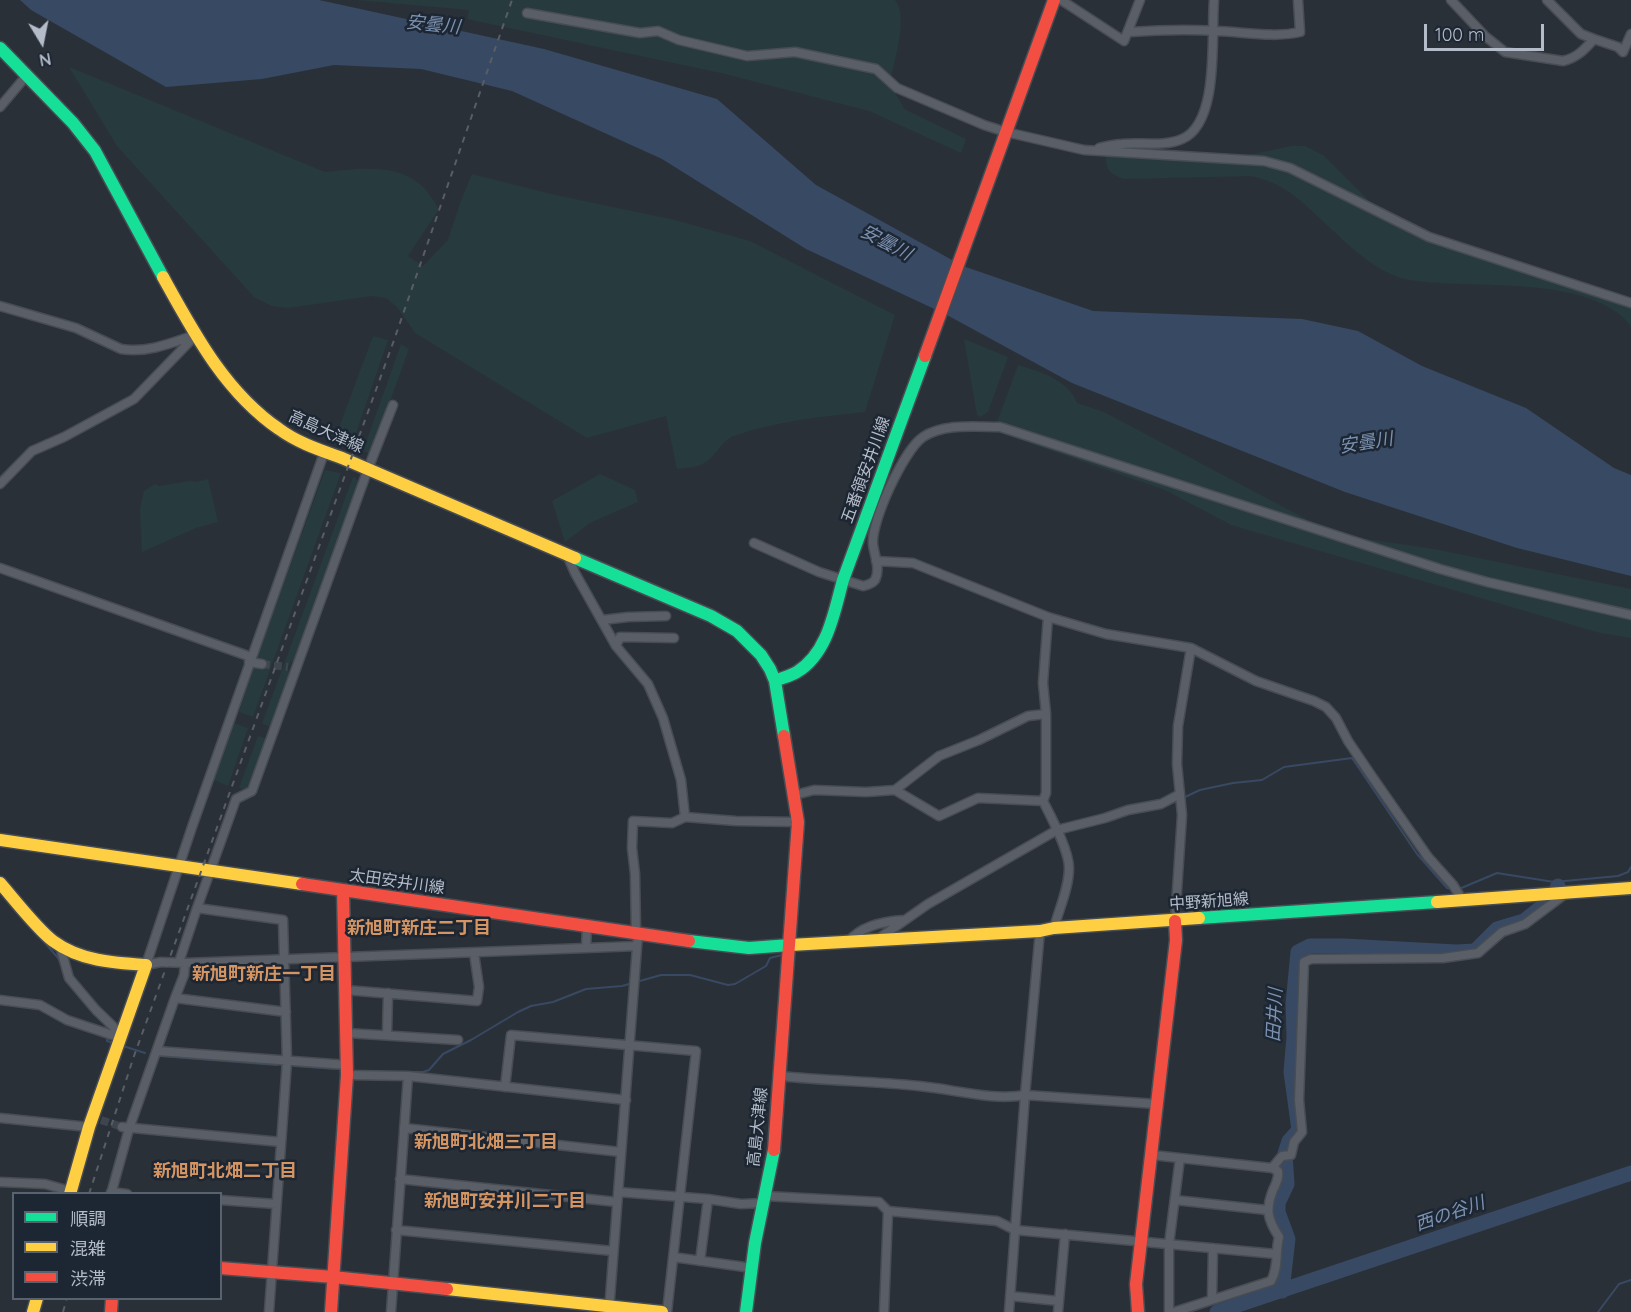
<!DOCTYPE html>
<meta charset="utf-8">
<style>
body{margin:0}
#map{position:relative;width:1631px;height:1312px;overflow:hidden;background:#2a3038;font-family:Quicksand,"Noto Sans JP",sans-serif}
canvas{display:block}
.legend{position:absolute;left:12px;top:1192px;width:210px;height:108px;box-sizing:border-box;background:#1d2633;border:2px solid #59626f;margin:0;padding:8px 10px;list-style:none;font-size:18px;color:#b4bcc9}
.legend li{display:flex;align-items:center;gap:12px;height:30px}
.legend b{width:30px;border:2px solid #59626f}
.north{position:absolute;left:12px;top:12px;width:60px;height:60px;-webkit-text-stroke:4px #1d2633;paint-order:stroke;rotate:170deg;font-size:16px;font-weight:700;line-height:24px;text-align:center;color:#b4bcc9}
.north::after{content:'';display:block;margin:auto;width:21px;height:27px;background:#b4bcc9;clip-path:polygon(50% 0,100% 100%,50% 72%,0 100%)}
.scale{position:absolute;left:1424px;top:24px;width:120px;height:27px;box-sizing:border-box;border:3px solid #b4bcc9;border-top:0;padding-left:8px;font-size:18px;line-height:21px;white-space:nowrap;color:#b4bcc9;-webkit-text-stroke:4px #1d2633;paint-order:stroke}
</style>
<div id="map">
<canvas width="1631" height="1312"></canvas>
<ul class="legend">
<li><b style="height:8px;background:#16e098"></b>順調</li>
<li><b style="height:8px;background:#ffcf43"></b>混雑</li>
<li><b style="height:8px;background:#f24e42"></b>渋滞</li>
</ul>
<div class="north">N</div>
<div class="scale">100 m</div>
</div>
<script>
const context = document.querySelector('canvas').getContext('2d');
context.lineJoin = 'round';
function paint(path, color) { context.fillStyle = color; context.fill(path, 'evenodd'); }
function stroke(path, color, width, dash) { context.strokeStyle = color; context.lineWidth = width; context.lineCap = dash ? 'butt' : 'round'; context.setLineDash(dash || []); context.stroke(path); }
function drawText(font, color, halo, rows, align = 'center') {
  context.font = font + ' Quicksand,"Noto Sans JP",sans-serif'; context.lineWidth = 5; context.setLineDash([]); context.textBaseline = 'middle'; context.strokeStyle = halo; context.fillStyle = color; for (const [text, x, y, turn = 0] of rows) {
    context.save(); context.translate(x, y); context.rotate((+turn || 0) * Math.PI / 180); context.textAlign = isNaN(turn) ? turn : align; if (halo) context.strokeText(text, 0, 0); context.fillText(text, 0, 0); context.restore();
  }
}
paint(new Path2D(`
 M356,0H895C909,18 894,60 890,82C893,92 900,99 904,109L966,139L961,153L869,111L725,74L467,19L469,10Z
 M69,67L325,172C357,169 396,162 422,186C429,192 434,202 439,209L408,256L423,266L448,240L461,201L472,174L551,194L675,220L750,241L895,315L865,412C821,417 776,421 734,436C719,442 715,460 700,465C693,468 684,468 677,469L666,416L587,438L415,333L397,307L386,298L372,296L288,308L272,306L254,297L117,146Z
 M1291,146H1305L1323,155L1382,214L1401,225L1631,303V326C1590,273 1469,290 1409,280C1364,272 1325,217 1289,192C1277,184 1265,179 1251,176L1125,179C1111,175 1103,169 1107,153C1134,141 1191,155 1222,156C1246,157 1268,151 1291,146Z
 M373,336L388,340L352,445L334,441Z
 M964,339L1008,357L988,412L981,417L977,415Z
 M401,344L409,349L371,454L363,451Z
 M1018,365C1039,371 1069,380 1077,403L1104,412L1308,520L1359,538L1434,549L1631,589V638L1600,633L1231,525L1165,490L994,431Z
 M325,470L341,473L253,717L239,712L254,666L262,667L265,659L257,657Z
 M600,474L635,490L638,502L590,523L565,542L552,501Z
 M353,477L361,482L296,663L291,661L287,669L291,674L273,727L262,724Z
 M208,479L218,522L196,528L142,552L140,509L144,491L155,484L159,486L190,481L196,482Z
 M233,723L248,728L228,786L214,780Z
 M258,736L268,739L249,790L239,788Z`), '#273a3e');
paint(new Path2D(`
 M20,0H319L544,49L717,99L816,185L963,266L1093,311L1302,319L1358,331L1422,366L1526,408L1614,468L1631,475V576L1517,548L1345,492L1072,383L945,314L806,249L662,159L512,91L421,69L334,65L262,79L166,87L31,10Z`), '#384963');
stroke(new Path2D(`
 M1168,805L1200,790L1233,783L1262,780L1284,767L1352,758L1417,854L1447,888L1453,889
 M1110,820L1128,814
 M1459,889L1497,873L1554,882L1618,876L1628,872L1631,867
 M7,899L58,958L62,966
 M928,909L1035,847
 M107,1035V1041L113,1043
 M123,1046L145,1053
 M160,1056L277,1065
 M294,1066L337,1069
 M356,1071L396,1072
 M407,1072H423L429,1070L443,1054L471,1040L518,1012L531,1006L553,1002L586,989L622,986L661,975H690L728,985L735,984L766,966L770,958L782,955
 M1189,1312L1283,1282
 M1598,1312L1619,1284L1631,1280`), '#384963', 2);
stroke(new Path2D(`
 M1282,1291L1288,1239L1278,1212V1203L1287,1184L1285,1153L1289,1141L1299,1130L1291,1072L1294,1037L1293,1004L1298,952L1310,946H1344L1456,952L1475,951L1497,929L1524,921L1552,899L1558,886
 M1217,1312L1631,1173`), '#384963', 15);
stroke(new Path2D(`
 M262,664L288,667
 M101,1120L122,1127`), '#3f454e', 8, [8, 4]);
const street = new Path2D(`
 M1061,0L1124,41L1140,0
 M1451,0L1485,36L1505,52L1563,61C1577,58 1585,49 1594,39L1618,47L1623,52L1631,34
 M1547,0L1581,34L1594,39
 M527,13L640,33L658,31L679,40L747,56L795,52L876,69L897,88L984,125L1006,132L1084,150L1264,161L1290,168L1429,237L1631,303
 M1129,32C1158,30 1188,29 1217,31C1244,32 1273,38 1300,32L1298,0
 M0,107L27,75
 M1099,148C1107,146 1114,144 1122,144C1141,142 1164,147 1182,139C1220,123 1211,35 1214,0
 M0,306L76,328L121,349C146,353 169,344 192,336
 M0,484L32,451L64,437L134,399L196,335
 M754,543L819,572L863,586C867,585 872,584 875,580C881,569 874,555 873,544C871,521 904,450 923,437C944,423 976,427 1000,427L1440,569L1487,582L1631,615
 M567,555L575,573L616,646L648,684L663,718L681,780L685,817
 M876,561L913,563L1048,617L1106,634L1191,648L1256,681L1314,701L1326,707L1336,718L1348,741L1371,775L1428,857L1453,885L1463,901
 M0,568L251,657
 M1048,617L1043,683L1046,714V793L1043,801C1051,817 1069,850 1069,868C1069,888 1059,909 1054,928
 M602,620L628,617L666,616
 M616,646L620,637L674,638
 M249,662L262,664
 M895,790L939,816L978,798L1043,801
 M795,795L814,790L866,792L895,790L939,756L979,740L1028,716L1046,714
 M197,908L236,799L252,791L368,469L393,405
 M1175,921L1182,815L1177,764L1178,726L1191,648
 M636,934L635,874L632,848L633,821L672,823L685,817L736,821L798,822
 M878,939L928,904L1057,830L1105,818L1128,810L1161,804L1180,794
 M849,941C862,925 885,921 905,920
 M60,946L69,978L96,1010L122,1035
 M586,948L637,946
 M179,962L197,908L283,920L287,1061L269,1312
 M146,965L192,827L324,453
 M146,965L161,962L185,963L586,948L587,927
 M346,990L477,1001L479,987L474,953
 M175,998L184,975L185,963
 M0,1000L40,1005L67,1020L121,1038
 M347,1033L458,1040
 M387,1035L388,993
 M157,1051L347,1065
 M347,1075L408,1076
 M780,1076C827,1081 873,1081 919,1086C953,1089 992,1101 1025,1095L1157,1104
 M505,1087L511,1035L696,1051L667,1312
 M0,1118L89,1127
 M122,1127L281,1142
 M404,1128L621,1152
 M1152,1155L1272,1168L1278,1171C1279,1179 1276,1183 1273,1190C1265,1210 1268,1220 1279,1237C1275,1252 1279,1267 1271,1281L1174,1312
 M1272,1168L1282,1156L1291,1155L1294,1142L1302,1132L1299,1100L1304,962L1311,959L1443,958L1478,953L1502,932L1525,924L1565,894
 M400,1179L617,1202
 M0,1182L45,1184L70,1191
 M111,1192L127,1194
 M618,1192L708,1199L741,1204L763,1203
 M111,1194L129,1129L175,998L286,1012
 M765,1196L879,1202L888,1211L997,1221L1015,1230L1276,1254
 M220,1200L276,1204
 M1175,1200L1267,1210
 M396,1230L613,1251
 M673,1257L752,1268
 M700,1261L708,1199
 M1010,1296L1059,1301
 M1212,1299L1213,1248
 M609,1311L638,934
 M391,1312L408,1076L626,1100
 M884,1312L888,1211
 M1009,1312L1025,1095L1040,931
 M1058,1312L1065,1234
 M1169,1312V1244L1180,1158`);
const fast = new Path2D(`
 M0,48L73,123L95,151L163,277
 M575,558L711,616L737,631L761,655L770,669L775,681L784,736
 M775,681C782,678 790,676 797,672C828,653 834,612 843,580L925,356
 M1199,918L1437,902
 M689,941L749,948L790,945
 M746,1312L755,1243L774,1150`);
const slow = new Path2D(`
 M163,277C194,333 225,392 279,429C298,443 320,450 342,458L575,558
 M0,840L302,884
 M0,883C14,899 37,929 53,941C80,961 114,963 146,965L89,1127L70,1194
 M1437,902L1631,888
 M790,945L1040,931L1054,928L1199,918
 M447,1289L662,1312
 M33,1312L37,1298`);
const jam = new Path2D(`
 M925,356L1054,0
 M302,884L689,941
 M774,1150L798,822L784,736
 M220,1268L333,1277L447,1289
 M111,1312L112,1298
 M331,1312L347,1075L343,891
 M1138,1312L1136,1284L1176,940L1175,921`);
stroke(street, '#484c53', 11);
stroke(fast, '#484c53', 15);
stroke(slow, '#484c53', 15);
stroke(jam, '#484c53', 15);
stroke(street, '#5a5e66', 8);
stroke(fast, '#16e098', 12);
stroke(slow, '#ffcf43', 12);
stroke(jam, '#f24e42', 12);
stroke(new Path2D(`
 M89,1194L134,1056L393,343L512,0
 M63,1312L67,1298`), '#595d64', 2, [6, 6]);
drawText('16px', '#b4bcc9', '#1d2633', [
 ["高島大津線",326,432,24],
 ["五番領安井川線",866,470,-70],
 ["太田安井川線",397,882,8],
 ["中野新旭線",1209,902,-4],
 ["高島大津線",758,1127,-84]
]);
drawText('italic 18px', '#7c92b1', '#1d2633', [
 ["安曇川",433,25,6],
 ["安曇川",886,243,28],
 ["安曇川",1366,443,-9],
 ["田井川",1275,1015,-87],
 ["西の谷川",1450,1214,-19]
]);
drawText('bold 18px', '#d59563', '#1d2633', [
 ["新旭町新庄二丁目",419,929],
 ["新旭町新庄一丁目",264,975],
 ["新旭町北畑三丁目",486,1143],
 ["新旭町北畑二丁目",225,1172],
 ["新旭町安井川二丁目",505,1202]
]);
</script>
